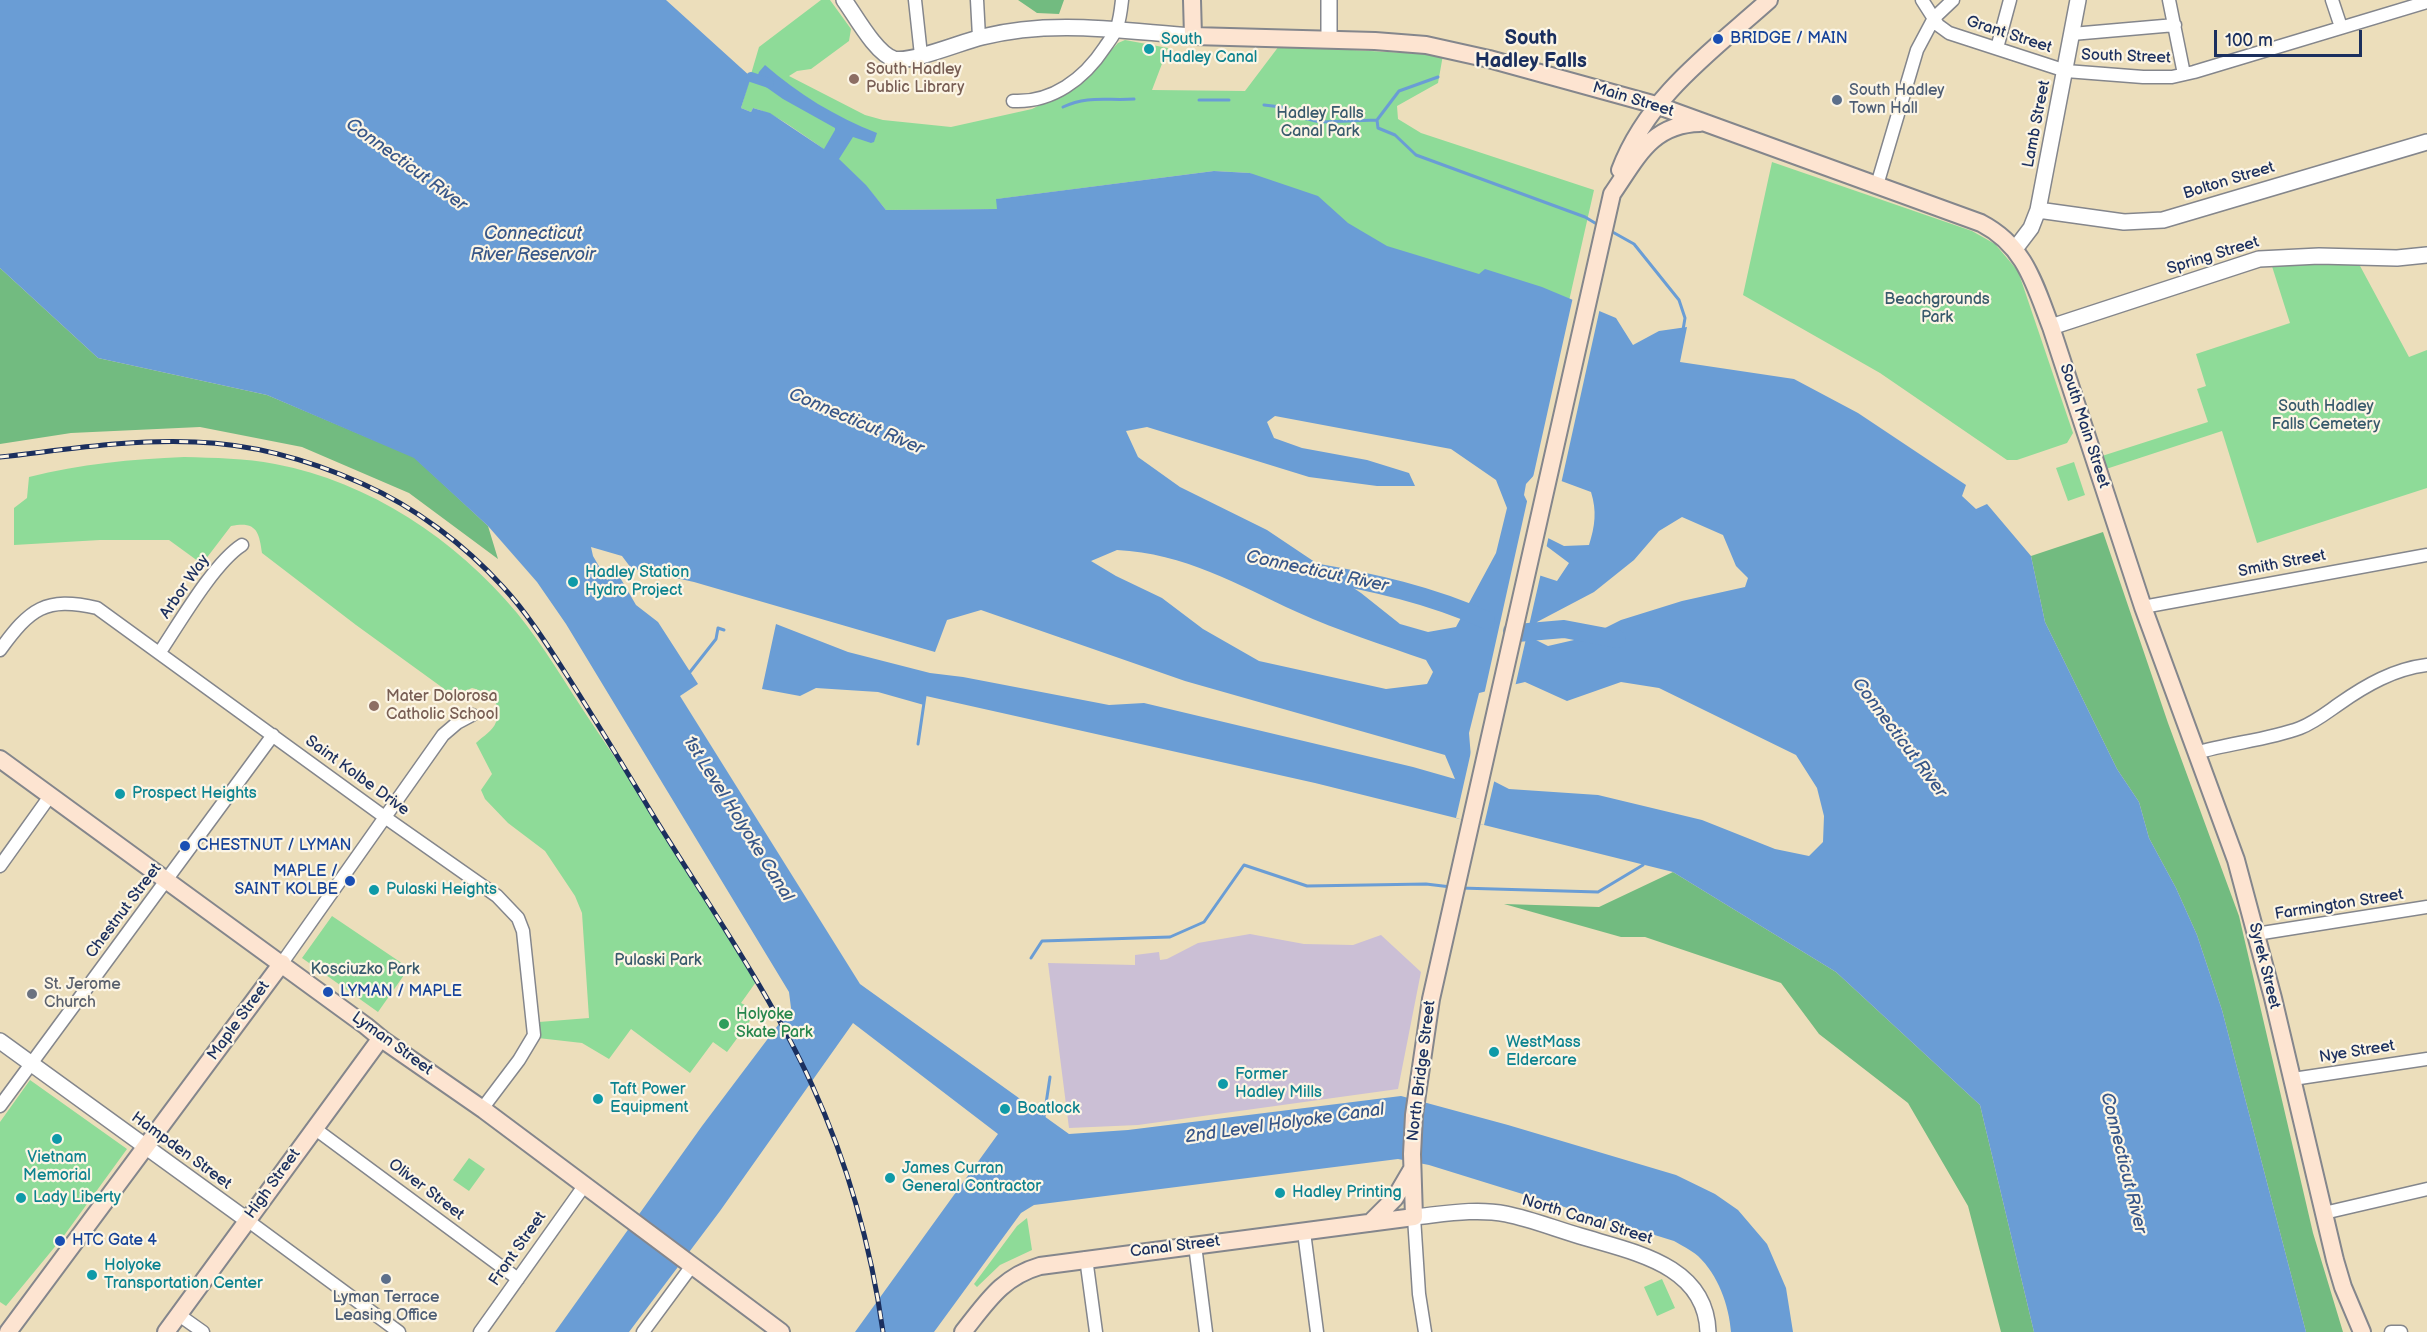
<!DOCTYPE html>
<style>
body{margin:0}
#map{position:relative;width:2427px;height:1332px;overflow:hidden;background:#ecdebb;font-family:"Balsamiq Sans",sans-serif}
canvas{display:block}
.scale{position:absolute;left:2214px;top:30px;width:148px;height:27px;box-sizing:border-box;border:3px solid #1b2f5e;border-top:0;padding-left:8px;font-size:18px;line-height:21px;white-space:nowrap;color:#1b2f5e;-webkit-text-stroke:4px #fcf5e5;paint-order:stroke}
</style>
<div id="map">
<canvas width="2427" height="1332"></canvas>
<div class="scale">100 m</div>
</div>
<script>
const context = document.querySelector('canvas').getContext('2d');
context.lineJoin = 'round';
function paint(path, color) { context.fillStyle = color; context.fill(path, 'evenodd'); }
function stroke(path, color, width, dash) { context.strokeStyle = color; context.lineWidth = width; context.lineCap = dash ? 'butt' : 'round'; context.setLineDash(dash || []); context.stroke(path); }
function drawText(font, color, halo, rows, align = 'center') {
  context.font = font + ' "Balsamiq Sans",sans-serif'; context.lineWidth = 4.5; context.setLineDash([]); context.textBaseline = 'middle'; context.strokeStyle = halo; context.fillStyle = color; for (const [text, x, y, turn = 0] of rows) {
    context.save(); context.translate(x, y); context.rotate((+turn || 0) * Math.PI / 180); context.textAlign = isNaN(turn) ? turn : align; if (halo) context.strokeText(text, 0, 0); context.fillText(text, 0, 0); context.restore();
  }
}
paint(new Path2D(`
 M1250,934L1304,944L1353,945L1381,935L1421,972L1398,1089L1138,1125L1069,1128L1048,963L1135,965V955L1159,952L1160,960L1167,959L1198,943Z`), '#cbbfd5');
paint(new Path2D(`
 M821,0H830L851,29L849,41L811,69L797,71L789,76L865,115L883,120L951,127L1032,109L1079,85L1118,43L1125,40L1168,48L1152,90L1245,91L1279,46L1443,55L1438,83L1397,106L1398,119L1421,133L1594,190L1562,332L1492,313L1250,173L1214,171L997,199V209L886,210C859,176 838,158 802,134C786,123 772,113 753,108L751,112L741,108L759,47Z
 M1772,162L1972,231L1995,244L2018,271L2073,433L2067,443L2017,460H2007L1880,373L1743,295Z
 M2270,260L2359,264L2409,357L2427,350V488L2257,543L2222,431L2106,469L2102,456L2208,422L2197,389L2206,386L2196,354L2290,323Z
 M184,457C215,458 245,458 275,464C370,482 455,539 517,613C544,646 567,686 591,722C649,807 702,894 756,982L741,1003L747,1006L752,1018L727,1052L713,1042L690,1073L631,1029L609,1059L582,1043L538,1038L539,1022L589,1018L582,913L575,896L545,851L508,823L485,799L481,790L492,774L476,743C483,736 493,731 496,722C504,702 487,692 472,688L454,696L356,625L262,553C259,531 256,521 231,526L202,564L169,540H100L14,545V508L27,498L29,477C80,464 132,459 184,457Z
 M2074,462L2085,495L2068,501L2056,468Z
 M332,916L409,968L378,1012L302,958Z
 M30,1080L127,1149L63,1237L6,1306L0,1302V1122Z
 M469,1158L485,1169L469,1191L453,1180Z
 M1027,1218L1032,1250L1000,1265L977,1287L974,1284L1017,1226Z
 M1662,1279L1675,1308L1657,1316L1644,1287Z`), '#8edb98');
paint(new Path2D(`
 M1018,0H1064L1059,14L1037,13Z
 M0,268L98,358L267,395L414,457L488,526L498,559L409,493L302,447L200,427L71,433L0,444Z
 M2103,532L2168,723L2239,916L2313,1233L2343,1332H2306L2222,1010L2197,935L2176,888L2149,838L2139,802L2117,769L2045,622L2031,556Z
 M1673,872L1836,972L1980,1105L2034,1332H2001L1968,1206L1908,1103L1819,1034L1781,983L1645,937H1621L1504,904L1599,907Z`), '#72bb80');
paint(new Path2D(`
 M0,0H666L751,77L741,108L751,112L753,108L770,113L824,149L835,130V128L783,99L756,80L759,72L765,65C798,94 836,117 877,133L874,142L871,143L853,137L839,159L866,185L886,210L997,209L996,199L1214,171L1250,173L1318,196L1348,223L1387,246L1479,274L1485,269L1542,287L1616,318L1633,345L1659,331L1687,327L1680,362L1794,379L1858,413L1966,485L1962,496L1976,509L1987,504L2031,556L2045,622L2117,769L2139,802L2149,838L2176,888L2197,935L2222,1010L2306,1332H2034L1980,1105L1836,972L1673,872L1315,783L926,696L924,705L878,692L816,688L800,696L762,689L776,624L848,652L930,673L963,677L1109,705L1144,703L1413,767L1455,779L1445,755L1185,681L981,610L947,620L935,652L694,582L631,568L622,556L591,547L593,556L607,580L618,574L636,605L658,622L698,684L680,696L860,984L1069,1134L1128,1130L1401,1096L1508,1125L1676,1175L1715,1194L1738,1210L1767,1244L1786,1288L1793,1332H1731C1729,1305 1718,1275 1698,1256C1691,1250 1681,1245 1674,1241L1429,1165L1398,1159L1034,1205L1021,1213L934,1332H855L998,1134L853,1023L720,1211L629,1332H555L702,1126L791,1008L789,992L566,624L537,582L488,526L414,458L267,395L98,358L0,268ZM1275,416L1451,449L1496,480L1507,508L1496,553L1456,627L1428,632L1400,624L1361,593L1267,530L1180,487L1138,457L1126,431L1147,427L1309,477L1377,486H1415L1409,473L1367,460L1302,448L1274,438L1267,422ZM1537,472L1591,492C1597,511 1595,526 1589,545L1564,546L1544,536L1524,495L1526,484ZM1682,517L1723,535L1736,566L1748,578L1745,587L1682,601L1621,620L1587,637L1548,646L1532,638L1537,622L1594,592L1634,560L1659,531ZM1522,545H1545L1569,563L1557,581L1517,568ZM1117,550C1184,553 1238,585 1297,612C1339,631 1383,645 1426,660L1433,672L1427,684L1386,689L1259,661L1203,629L1162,598L1116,576L1091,561ZM1525,682L1567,701L1621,682L1659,688L1796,755L1817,788L1824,816L1823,842L1809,856L1775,849L1702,820L1598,795L1509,789L1472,770L1469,733L1479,693Z`), '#6a9dd5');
paint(new Path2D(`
 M1573,297L1600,308L1561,484L1538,475L1532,482Z
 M1528,497L1546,534L1549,535L1546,549L1524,548L1520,566L1541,573L1515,687L1484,695Z
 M1473,743L1475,768L1495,778L1484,825L1456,818Z`), '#ecdebb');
stroke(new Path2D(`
 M1438,77L1399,91L1377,120L1378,128L1395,135L1416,155L1585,217L1600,226
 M1199,100H1229
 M1264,105L1281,107L1293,111L1299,117L1320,122L1377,120
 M1063,107C1088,95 1108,101 1134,99
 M1609,230L1634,244L1679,300L1685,318L1683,330
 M690,672L716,639L718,628L724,630
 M918,744L925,696
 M1460,888L1598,892L1643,865
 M1031,958L1042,941L1170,937L1204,922L1244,865L1307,886L1426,884L1451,887
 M1044,1117L1050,1077`), '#6a9dd5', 3);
stroke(new Path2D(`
 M751,77L769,83`), '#6a9dd5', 10);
stroke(new Path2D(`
 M1314,572C1372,582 1431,595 1486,620
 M1512,631L1517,633L1564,629L1617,639`), '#6a9dd5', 18);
const minor = new Path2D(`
 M915,0L921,55
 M977,0L979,37
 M1922,0L1938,25L1949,33L2066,71L2143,77H2172L2194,72L2427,2
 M2169,0L2184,74
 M2332,0L2341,27
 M2072,34L2175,25
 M1997,48L2010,0
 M1013,101C1052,103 1084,79 1105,47C1109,41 1115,34 1117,27C1120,19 1121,9 1122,0
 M1877,185L1917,50L1934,18L1953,0
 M2143,607L2427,555
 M0,650C30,609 45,596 97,608L386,818L497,896L518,918L523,931L534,1035L519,1060L482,1109
 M160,652C180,622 214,563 242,545
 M2196,753C2229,743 2268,740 2300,728C2315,722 2326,713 2339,704C2366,685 2394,669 2427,665
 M0,866L50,796
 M2256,934L2427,907
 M282,963L443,735L457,723L472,715
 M2293,1079L2427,1059
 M0,1106L273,735
 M314,1128L518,1279
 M2324,1213L2427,1189
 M1414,1217L1419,1294L1425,1332
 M247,1220L399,1332
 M1304,1232L1317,1332
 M1195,1245L1206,1332
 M1086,1258L1096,1332
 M179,1315L203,1332
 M480,1332L584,1186
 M643,1332L691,1267
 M2391,1332H2401`);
const tertiary = new Path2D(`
 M844,0C855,15 876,54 894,59C912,63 961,42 982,37C1053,19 1122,31 1193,36
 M1329,0V38
 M2038,210L2124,222L2163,220L2427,142
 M2015,249L2031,228L2038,210L2078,0
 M2051,327L2259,259L2319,256L2397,258L2427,255
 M0,1041L247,1220
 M1414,1217C1444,1214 1476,1208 1506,1214C1531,1219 1556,1229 1580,1236C1632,1252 1706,1264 1708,1332`);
const secondary = new Path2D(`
 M1192,0L1193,36L1375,41L1426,45L1489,59L1656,105L1981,223C2025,246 2034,283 2051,327L2143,607L2236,860L2273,998L2335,1260L2343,1287L2362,1332
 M1620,170C1648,96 1712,51 1769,0
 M0,759L366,1026L383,1040L484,1110L781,1332
 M1370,1223L1395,1198L1412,1169
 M8,1332L282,963
 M166,1332L381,1038
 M963,1332C987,1302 1002,1277 1040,1266L1414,1217L1412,1154L1414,1115L1431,999L1612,194C1637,158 1651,124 1700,123`);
stroke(minor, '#84868c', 15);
stroke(tertiary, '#84868c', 18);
stroke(secondary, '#84868c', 20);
stroke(minor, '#fff', 12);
stroke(tertiary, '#fff', 15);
stroke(secondary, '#fde4d1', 16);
const rail = new Path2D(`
 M0,457C64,450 130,439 195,442C253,444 310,460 363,484C415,507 465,545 503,587C528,614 548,646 568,677C598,724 627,772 656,820C709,906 770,993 812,1085C848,1164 871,1246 883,1332`);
stroke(rail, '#1b2f5e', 5);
stroke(rail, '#fcf5e5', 3, [9]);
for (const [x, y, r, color] of [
 [1718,39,6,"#1a4fb4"],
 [1149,49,6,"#0f9aa8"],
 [854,79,6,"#8d6e63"],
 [1837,100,6,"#5c6f8a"],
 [573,582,6,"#0f9aa8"],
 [374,706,6,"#8d6e63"],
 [120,794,6,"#0f9aa8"],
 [185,846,6,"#1a4fb4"],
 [350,881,6,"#1a4fb4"],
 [374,890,6,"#0f9aa8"],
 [328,992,6,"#1a4fb4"],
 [32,994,6,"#6b7280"],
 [724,1024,6,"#2e9e5b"],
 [1494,1052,6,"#0f9aa8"],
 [1223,1084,6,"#0f9aa8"],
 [598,1099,6,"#0f9aa8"],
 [1005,1109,6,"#0f9aa8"],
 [57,1139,6,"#0f9aa8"],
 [890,1178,6,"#0f9aa8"],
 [1280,1193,6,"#0f9aa8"],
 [21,1198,6,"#0f9aa8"],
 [60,1241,6,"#1a4fb4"],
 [92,1275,6,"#0f9aa8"],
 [386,1279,6,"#5c6f8a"]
]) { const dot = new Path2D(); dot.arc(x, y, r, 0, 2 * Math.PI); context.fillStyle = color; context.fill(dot); stroke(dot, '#fcf5e5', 2); }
drawText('16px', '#1b2f5e', '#fcf5e5', [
 ["Grant Street",2009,35,18],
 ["South Street",2126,57,2],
 ["Main Street",1633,100,17],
 ["Lamb Street",2037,124,-79],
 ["Bolton Street",2229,181,-17],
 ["Spring Street",2213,256,-17],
 ["South Main Street",2084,426,72],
 ["Smith Street",2282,564,-11],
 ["Arbor Way",185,587,-55],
 ["Saint Kolbe Drive",357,776,36],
 ["Farmington Street",2339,905,-9],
 ["Chestnut Street",124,911,-53],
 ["Syrek Street",2264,966,76],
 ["Maple Street",239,1021,-54],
 ["Lyman Street",392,1044,36],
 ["Nye Street",2357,1052,-9],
 ["North Bridge Street",1422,1071,-83],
 ["Hampden Street",181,1151,36],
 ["High Street",273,1184,-54],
 ["Oliver Street",426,1190,37],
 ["North Canal Street",1587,1220,17],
 ["Canal Street",1175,1247,-7],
 ["Front Street",518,1249,-55]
]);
drawText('16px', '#164399', '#fcf5e5', [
 ["BRIDGE / MAIN",1730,39],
 ["CHESTNUT / LYMAN",197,846],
 ["MAPLE /",338,872,"right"],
 ["SAINT KOLBE",338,890,"right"],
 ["LYMAN / MAPLE",340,992],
 ["HTC Gate 4",72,1241]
], 'left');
drawText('16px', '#0d838f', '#fcf5e5', [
 ["South",1161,40],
 ["Hadley Canal",1161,58],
 ["Hadley Station",585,573],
 ["Hydro Project",585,591],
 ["Prospect Heights",132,794],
 ["Pulaski Heights",386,890],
 ["WestMass",1506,1043],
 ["Eldercare",1506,1061],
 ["Former",1235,1075],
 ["Hadley Mills",1235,1093],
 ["Taft Power",610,1090],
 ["Equipment",610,1108],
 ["Boatlock",1017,1109],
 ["Vietnam",57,1158,"center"],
 ["Memorial",57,1176,"center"],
 ["James Curran",902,1169],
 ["General Contractor",902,1187],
 ["Hadley Printing",1292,1193],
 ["Lady Liberty",33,1198],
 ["Holyoke",104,1266],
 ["Transportation Center",104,1284]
], 'left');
drawText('16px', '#785e54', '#fcf5e5', [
 ["South Hadley",866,70],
 ["Public Library",866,88],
 ["Mater Dolorosa",386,697],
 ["Catholic School",386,715]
], 'left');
drawText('16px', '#4e5e75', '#fcf5e5', [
 ["South Hadley",1849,91],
 ["Town Hall",1849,109],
 ["Lyman Terrace",386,1298,"center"],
 ["Leasing Office",386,1316,"center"]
], 'left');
drawText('16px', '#385a6c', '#fcf5e5', [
 ["Hadley Falls",1320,114],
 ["Canal Park",1320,132],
 ["Beachgrounds",1937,300],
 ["Park",1937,318],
 ["South Hadley",2326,407],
 ["Falls Cemetery",2326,425],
 ["Pulaski Park",658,961],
 ["Kosciuzko Park",365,970]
]);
drawText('16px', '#5b616d', '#fcf5e5', [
 ["St. Jerome",44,985],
 ["Church",44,1003]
], 'left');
drawText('16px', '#27864d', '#fcf5e5', [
 ["Holyoke",736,1015],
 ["Skate Park",736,1033]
], 'left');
drawText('italic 18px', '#375688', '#fcf5e5', [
 ["Connecticut River",406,165,36],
 ["Connecticut",533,234],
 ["River Reservoir",533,255],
 ["Connecticut River",856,422,23],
 ["Connecticut River",1317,572,12],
 ["Connecticut River",1899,738,53],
 ["1st Level Holyoke Canal",738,819,58],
 ["2nd Level Holyoke Canal",1285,1124,-8],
 ["Connecticut River",2123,1163,76]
]);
drawText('bold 20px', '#1b2f5e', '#fcf5e5', [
 ["South",1531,39],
 ["Hadley Falls",1531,62]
]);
</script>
